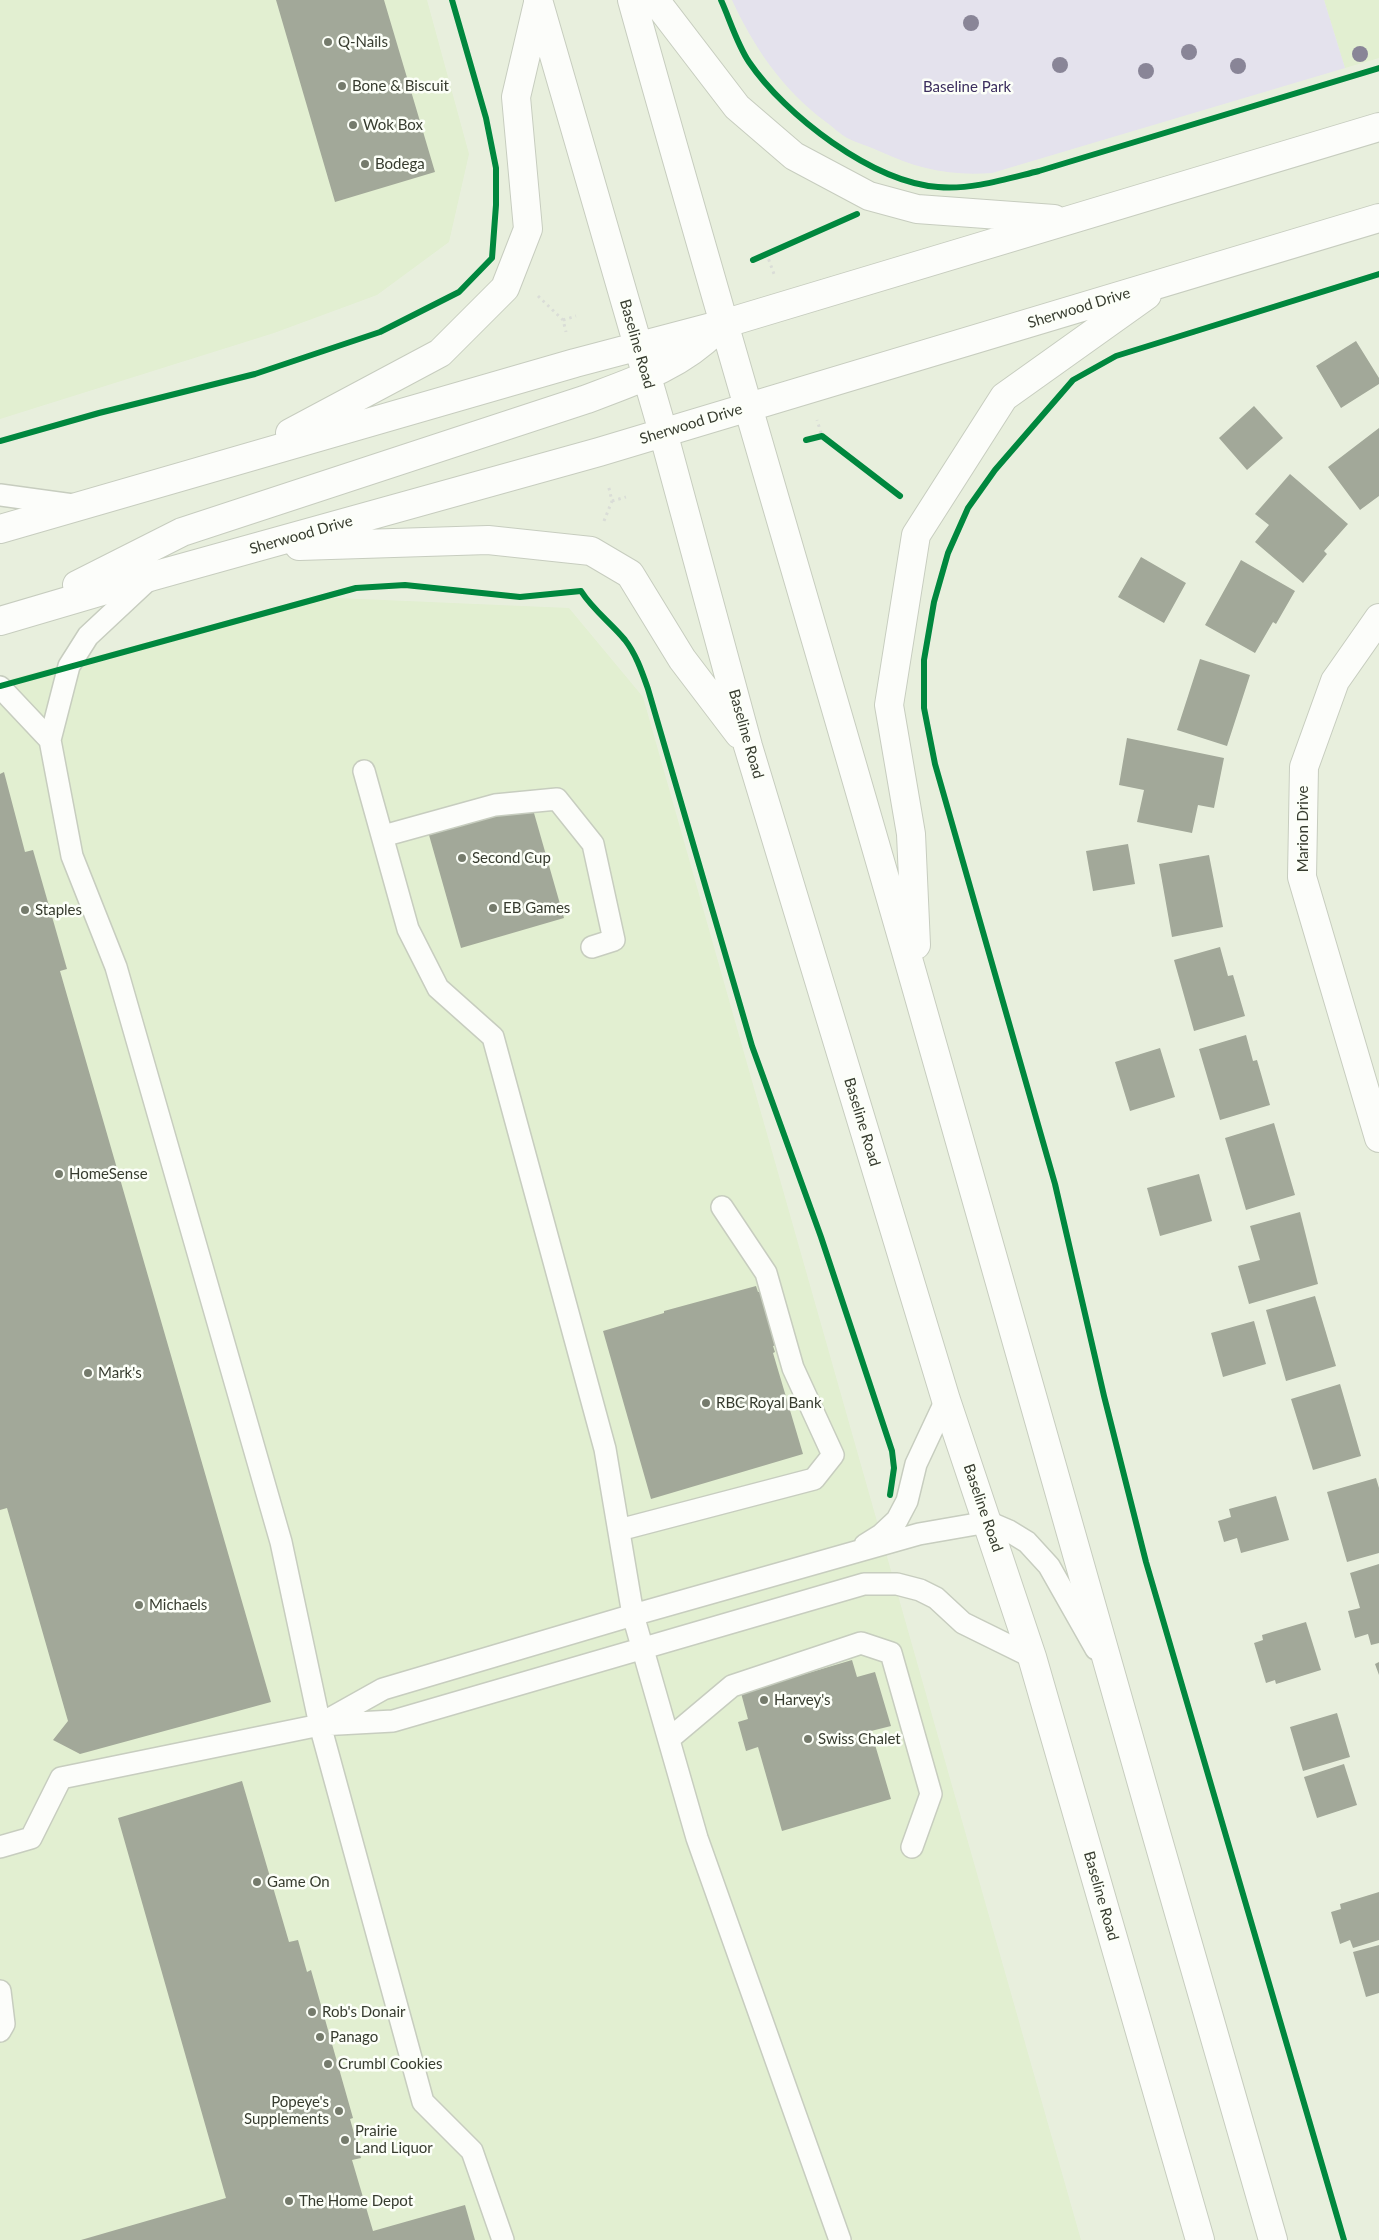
<!DOCTYPE html>
<style>
body{margin:0}
canvas{display:block;background:#e8efdd}
</style>
<canvas width="1379" height="2240"></canvas>
<script>
const context = document.querySelector('canvas').getContext('2d');
context.lineJoin = 'round';
function paint(path, color) { context.fillStyle = color; context.fill(path, 'evenodd'); }
function stroke(path, color, width, dash) { context.strokeStyle = color; context.lineWidth = width; context.lineCap = dash ? 'butt' : 'round'; context.setLineDash(dash || []); context.stroke(path); }
function drawText(font, color, halo, rows, align = 'center') {
  context.font = font + ' Lato,sans-serif'; context.lineWidth = 5; context.setLineDash([]); context.textBaseline = 'middle'; context.strokeStyle = halo; context.fillStyle = color; for (const [text, x, y, turn = 0] of rows) {
    context.save(); context.translate(x, y); context.rotate((+turn || 0) * Math.PI / 180); context.textAlign = isNaN(turn) ? turn : align; if (halo) context.strokeText(text, 0, 0); context.fillText(text, 0, 0); context.restore();
  }
}
paint(new Path2D(`
 M0,0H427L469,154L449,242L377,295L274,333L0,419Z
 M1324,0H1379V58L1345,68Z
 M314,597L569,608L643,697L1081,2240H0V682Z`), '#e2efd1');
paint(new Path2D(`
 M732,0H1324L1345,68L992,173C949,176 918,169 879,151C868,146 857,143 847,138C840,134 833,127 826,122C783,90 754,48 732,0Z`), '#e4e2ed');
paint(new Path2D(`
 M276,0H384L435,172L335,202Z
 M1356,341L1379,378V384L1341,408L1316,366Z
 M1254,406L1283,438L1247,470L1219,438Z
 M1379,428V496L1360,510L1328,467Z
 M1290,474L1348,524L1324,551L1327,554L1303,583L1255,542L1269,525L1255,514Z
 M1141,557L1186,583L1164,623L1118,597Z
 M1241,560L1295,591L1276,624L1273,622L1255,653L1205,625Z
 M1200,659L1250,675L1227,746L1177,730Z
 M1127,738L1224,758L1214,808L1198,805L1192,833L1137,822L1144,790L1119,785Z
 M4,772L25,852L33,850L67,969L60,971L271,1702L80,1754L53,1740L68,1721L7,1508L0,1510V774Z
 M532,806L564,918L461,948L429,835Z
 M1128,844L1135,884L1093,891L1086,851Z
 M1209,855L1223,927L1172,937L1159,864Z
 M1220,947L1228,976L1233,975L1245,1016L1194,1031L1174,960Z
 M1246,1035L1253,1061L1257,1060L1270,1105L1220,1120L1199,1049Z
 M1160,1048L1175,1097L1130,1111L1115,1062Z
 M1274,1123L1295,1195L1246,1210L1225,1138Z
 M1199,1174L1212,1221L1160,1236L1147,1188Z
 M1300,1212L1318,1284L1249,1304L1238,1266L1260,1260L1250,1226Z
 M756,1286L758,1292L769,1289L785,1343L773,1346L775,1352L773,1353L803,1454L651,1499L603,1331L664,1313V1311Z
 M1315,1296L1336,1366L1286,1381L1266,1310Z
 M1254,1321L1266,1364L1223,1377L1211,1333Z
 M1340,1384L1361,1456L1313,1470L1291,1399Z
 M1376,1478L1379,1488V1553L1347,1562L1327,1492Z
 M1276,1496L1289,1540L1241,1553L1237,1538L1224,1542L1218,1521L1231,1517L1229,1509Z
 M1379,1564V1643L1371,1645L1368,1634L1355,1638L1348,1611L1360,1608L1350,1573Z
 M1306,1622L1321,1670L1276,1684L1275,1680L1266,1683L1254,1643L1263,1640L1262,1635Z
 M852,1660L857,1677L875,1672L891,1726L871,1731L891,1799L782,1831L758,1747L746,1751L738,1722L748,1719L741,1693Z
 M1379,1662V1675L1375,1664Z
 M1337,1713L1350,1757L1303,1771L1290,1727Z
 M1344,1764L1357,1805L1317,1818L1304,1777Z
 M242,1781L289,1942L298,1940L307,1972L311,1970L353,2118L350,2119L361,2158L352,2160L373,2231L465,2205L475,2240H81L226,2198L118,1818Z
 M1379,1892V1940L1353,1948L1350,1940L1340,1944L1331,1912L1341,1909L1340,1904Z
 M1379,1945V1993L1366,1997L1353,1952Z`), '#a2a899');
const service = new Path2D(`
 M0,495L73,505
 M149,579L88,636L69,666L50,740L72,856L116,967L281,1542L320,1725L423,2102L472,2151L503,2240
 M0,687L50,740
 M364,771L408,929L438,988L493,1037L605,1449L633,1615L697,1838L840,2240
 M383,836L495,805L557,799L593,844L614,940L592,947
 M619,1530L814,1479L833,1455L793,1368L766,1273L722,1207
 M865,1545L881,1535L897,1520L907,1501L916,1464L946,1400
 M324,1722L383,1689L633,1615L919,1534L988,1522L1009,1531L1027,1542L1049,1566L1096,1649
 M669,1739L732,1686L861,1643L891,1653L931,1794L912,1847
 M0,1847L31,1838L61,1778L320,1725L393,1721L864,1584H897L920,1590L936,1598L963,1623L1032,1657
 M0,1991L4,2024L0,2031`);
const minor = new Path2D(`
 M1379,618L1335,681L1304,767L1302,877L1379,1138`);
const secondary = new Path2D(`
 M538,0L663,432L748,746L946,1400L1032,1657L1200,2240
 M632,0C724,331 823,660 917,990C1036,1407 1152,1824 1273,2240
 M655,0L737,107L794,156L869,196L917,209L1054,219
 M290,433L440,353L505,288L528,229L516,97L538,3
 M0,529L575,363L723,324L1379,127
 M299,546L488,540L591,551L630,574L682,659L739,734
 M77,585L182,532L584,400C632,382 680,367 716,330
 M0,621L153,576L599,452L1379,218
 M916,945L911,834L889,705L916,535L1004,397L1147,295`);
stroke(service, '#c7cdbf', 24);
stroke(minor, '#c7cdbf', 30);
stroke(secondary, '#c7cdbf', 30);
stroke(new Path2D(`
 M753,260L767,255L774,274
 M538,296L563,320L566,332
 M563,320L576,316
 M806,440L822,436L817,420
 M612,501L626,497
 M604,521L612,501L608,484`), '#daddd7', 3, [2.5, 4]);
stroke(service, '#fcfdfa', 21);
stroke(minor, '#fcfdfa', 28);
stroke(secondary, '#fcfdfa', 28);
stroke(new Path2D(`
 M721,0C730,20 737,44 749,62C785,115 872,182 938,187C971,190 1006,179 1039,171L1379,68
 M753,260L857,214
 M806,440L822,436L900,496
 M0,441L99,413L255,374L380,332L459,292L492,258L496,205V168L486,118L452,0
 M0,686L356,588L405,585L520,597L581,591C593,610 611,623 625,640C636,654 642,672 648,689L752,1046L821,1237L892,1451L894,1468L890,1495
 M1344,2240L1146,1562L1104,1396L1055,1184L935,764L924,708V660L934,602L948,553L968,508L995,470L1073,380L1116,356L1379,274`), '#00873e', 6);
context.fillStyle = '#898597';
for (const [x, y] of [
 [971,23],
 [1189,52],
 [1360,54],
 [1060,65],
 [1238,66],
 [1146,71]
]) { context.beginPath(); context.arc(x, y, 8, 0, 2 * Math.PI); context.fill(); }
for (const [x, y, r, color] of [
 [328,42,5,"#757b6c"],
 [342,86,5,"#757b6c"],
 [353,125,5,"#757b6c"],
 [365,164,5,"#757b6c"],
 [462,858,5,"#757b6c"],
 [493,908,5,"#757b6c"],
 [25,910,5,"#757b6c"],
 [59,1174,5,"#757b6c"],
 [88,1373,5,"#757b6c"],
 [706,1403,5,"#757b6c"],
 [139,1605,5,"#757b6c"],
 [764,1700,5,"#757b6c"],
 [808,1739,5,"#757b6c"],
 [257,1882,5,"#757b6c"],
 [312,2012,5,"#757b6c"],
 [320,2037,5,"#757b6c"],
 [328,2064,5,"#757b6c"],
 [339,2111,5,"#757b6c"],
 [345,2140,5,"#757b6c"],
 [289,2201,5,"#757b6c"]
]) { const dot = new Path2D(); dot.arc(x, y, r, 0, 2 * Math.PI); context.fillStyle = color; context.fill(dot); stroke(dot, '#fcfff8', 2); }
drawText('15px', '#373c2f', '#fcfff8', [
 ["Q-Nails",338,42],
 ["Bone & Biscuit",352,86],
 ["Wok Box",363,125],
 ["Bodega",375,164],
 ["Second Cup",472,858],
 ["EB Games",503,908],
 ["Staples",35,910],
 ["HomeSense",69,1174],
 ["Mark's",98,1373],
 ["RBC Royal Bank",716,1403],
 ["Michaels",149,1605],
 ["Harvey's",774,1700],
 ["Swiss Chalet",818,1739],
 ["Game On",267,1882],
 ["Rob's Donair",322,2012],
 ["Panago",330,2037],
 ["Crumbl Cookies",338,2064],
 ["Popeye's",329,2102,"right"],
 ["Supplements",329,2119,"right"],
 ["Prairie",355,2131],
 ["Land Liquor",355,2148],
 ["The Home Depot",299,2201]
], 'left');
drawText('15px', '#3c2e5e', '#fcfff8', [
 ["Baseline Park",967,87]
]);
drawText('15px', '#373c2f', '#fcfff8', [
 ["Sherwood Drive",1079,308,-17],
 ["Baseline Road",637,344,74],
 ["Sherwood Drive",691,424,-17],
 ["Sherwood Drive",301,535,-16],
 ["Baseline Road",746,734,74],
 ["Marion Drive",1303,829,-90],
 ["Baseline Road",862,1122,73],
 ["Baseline Road",983,1508,71],
 ["Baseline Road",1101,1896,74]
]);
</script>
